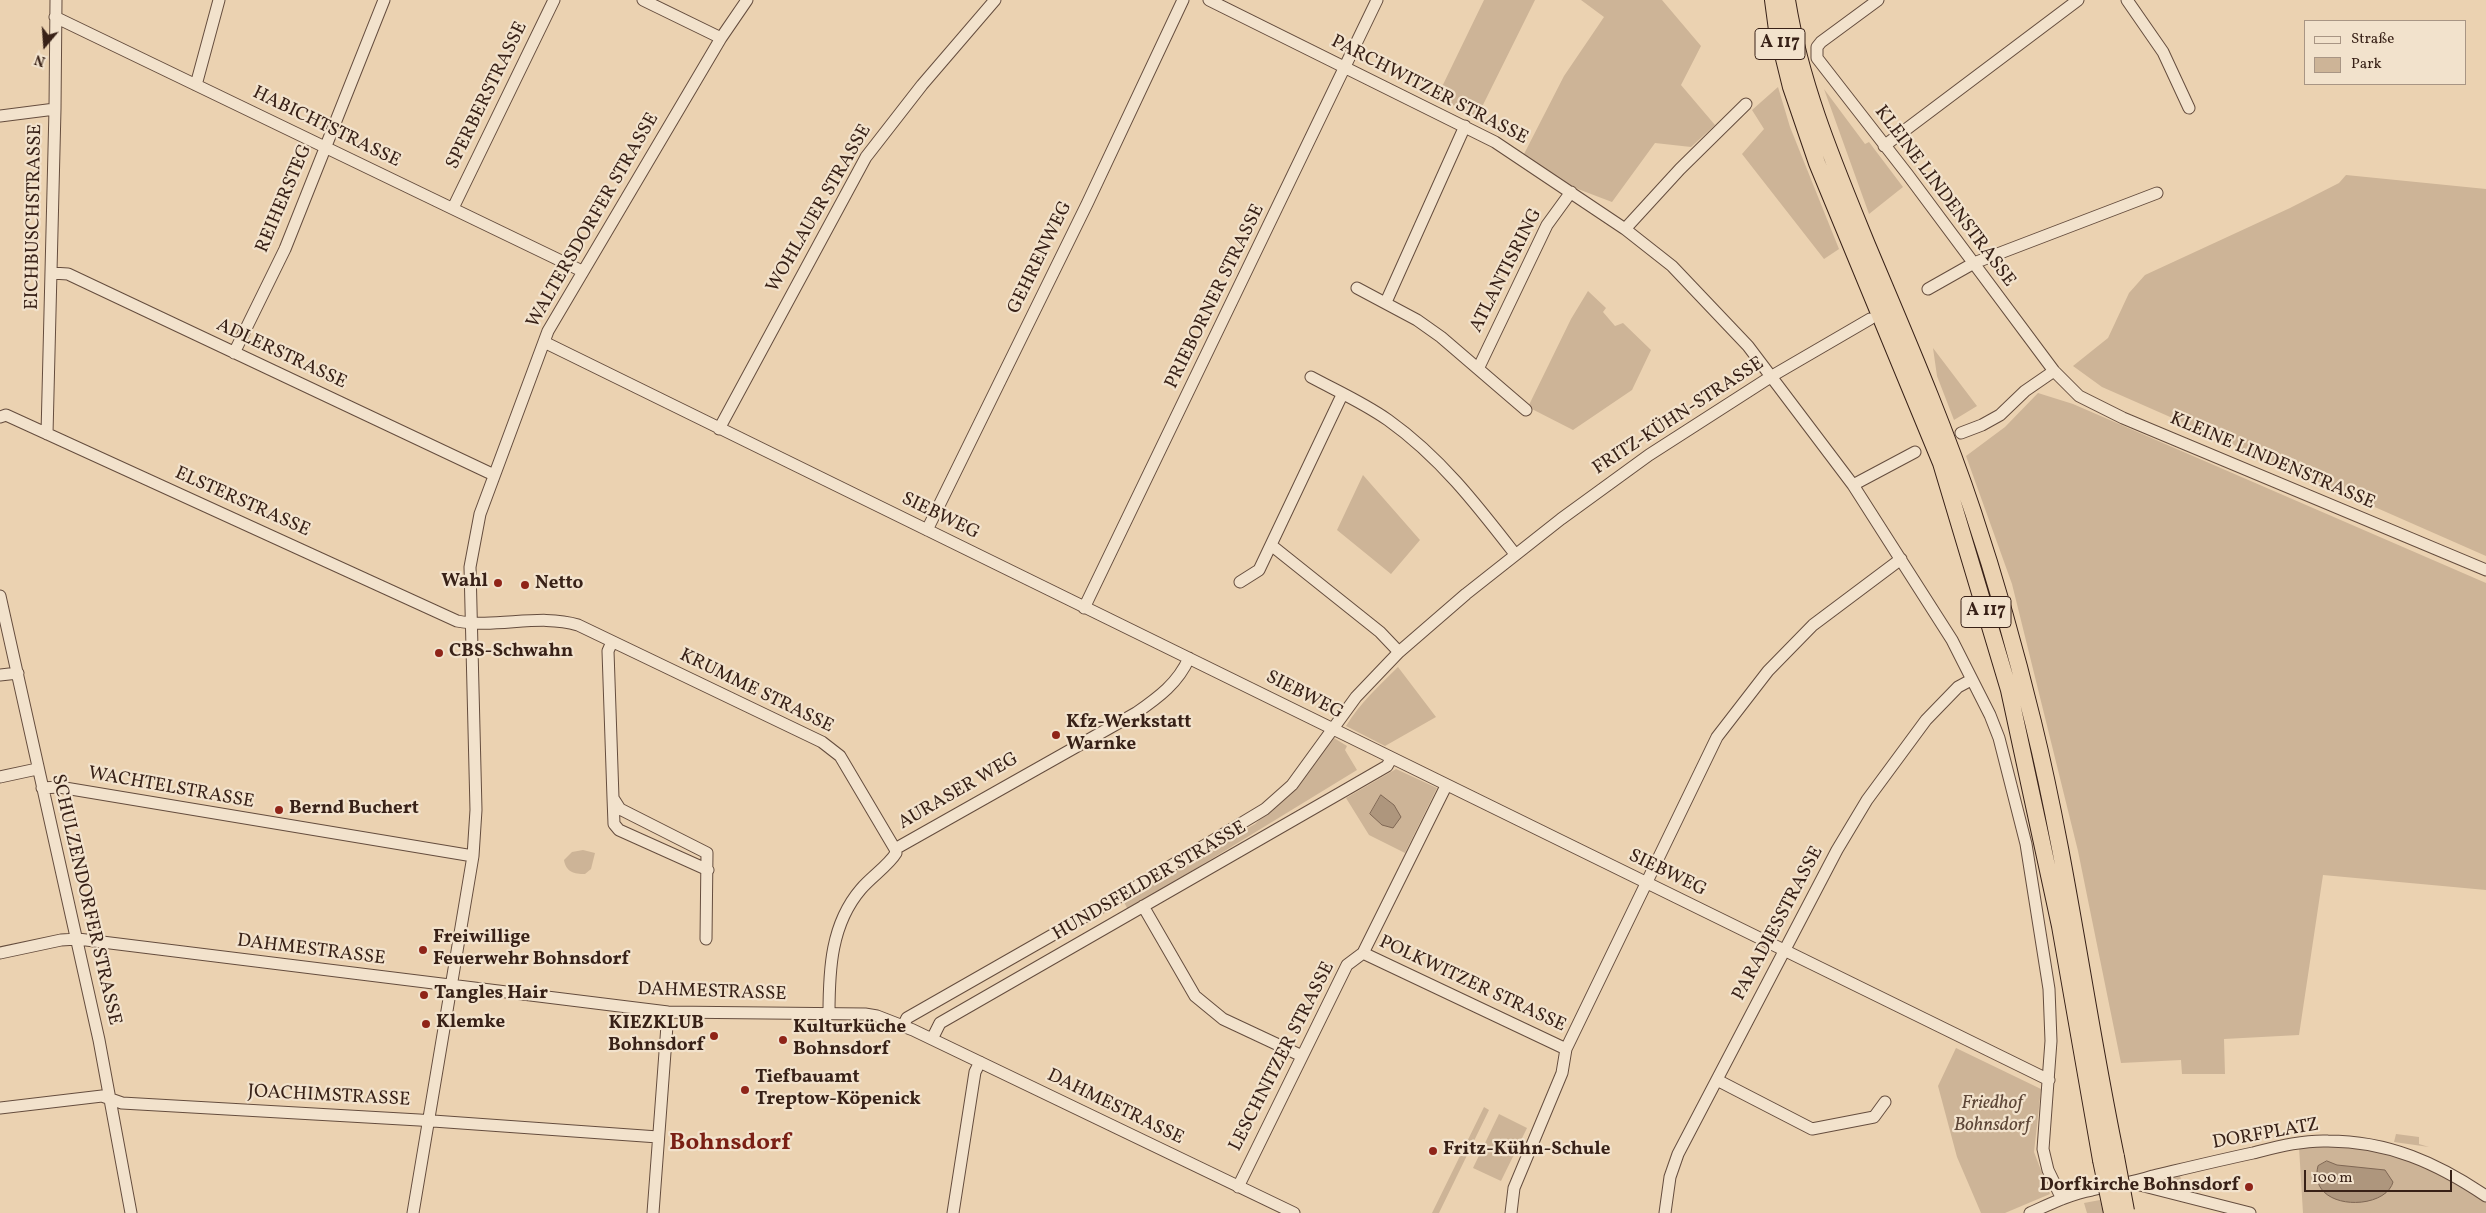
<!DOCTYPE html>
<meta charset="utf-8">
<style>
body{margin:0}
#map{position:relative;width:2486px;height:1213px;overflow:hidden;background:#ebd2b1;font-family:Vollkorn,serif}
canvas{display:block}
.legend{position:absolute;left:2304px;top:20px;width:162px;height:65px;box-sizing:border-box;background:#f2e2cc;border:1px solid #a89584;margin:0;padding:6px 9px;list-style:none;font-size:15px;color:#382117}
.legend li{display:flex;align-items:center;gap:10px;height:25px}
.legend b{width:25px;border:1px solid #a89584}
.north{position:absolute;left:20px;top:20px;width:50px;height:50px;-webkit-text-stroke:4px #f2e2cc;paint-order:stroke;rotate:198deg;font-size:14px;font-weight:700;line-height:20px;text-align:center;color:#382117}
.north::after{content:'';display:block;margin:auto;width:18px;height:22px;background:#382117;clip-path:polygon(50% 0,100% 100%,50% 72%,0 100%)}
.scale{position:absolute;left:2304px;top:1170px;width:148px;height:22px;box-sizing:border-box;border:2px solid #382117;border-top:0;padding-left:6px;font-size:15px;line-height:18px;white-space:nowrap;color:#382117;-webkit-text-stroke:4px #f2e2cc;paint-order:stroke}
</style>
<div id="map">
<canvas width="2486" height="1213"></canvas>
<ul class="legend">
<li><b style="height:6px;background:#f2e2cc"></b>Straße</li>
<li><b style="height:14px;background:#cdb497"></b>Park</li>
</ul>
<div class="north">N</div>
<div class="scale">100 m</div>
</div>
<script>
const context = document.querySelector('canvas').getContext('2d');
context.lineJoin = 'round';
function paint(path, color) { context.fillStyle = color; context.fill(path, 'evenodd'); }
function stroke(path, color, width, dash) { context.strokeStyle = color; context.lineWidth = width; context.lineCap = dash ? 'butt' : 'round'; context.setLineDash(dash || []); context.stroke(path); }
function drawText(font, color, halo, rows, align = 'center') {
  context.font = font + ' Vollkorn,serif'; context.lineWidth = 4.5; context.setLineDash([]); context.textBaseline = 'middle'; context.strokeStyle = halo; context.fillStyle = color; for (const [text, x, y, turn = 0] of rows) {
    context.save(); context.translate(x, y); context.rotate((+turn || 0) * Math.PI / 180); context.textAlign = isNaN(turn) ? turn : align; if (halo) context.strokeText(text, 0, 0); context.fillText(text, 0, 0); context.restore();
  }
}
paint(new Path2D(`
 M1484,0H1535L1477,117L1437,97Z
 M1581,0H1662L1701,46L1681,85L1715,125L1691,147L1655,143L1612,202L1570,186L1524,154L1564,76L1604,17Z
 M1778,87L1790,127L1839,249L1824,259L1742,154L1764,129L1752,110Z
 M1824,89L1865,144L1869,142L1903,187L1869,214Z
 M2346,175L2486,189V556L2102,387L2073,366L2108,338L2129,293L2145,275L2290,208L2339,183Z
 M1588,291L1606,308L1603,312L1615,326L1623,323L1651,350L1632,390L1573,430L1528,407L1571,319Z
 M1933,348L1977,406L1954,420L1937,376Z
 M2038,393L2073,404L2486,583V890L2323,875L2299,1035L2224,1039L2225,1074H2182L2181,1060L2121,1063L2078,851L2012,584L1966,456L2005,427Z
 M1363,475L1420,540L1391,574L1337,530Z
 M1398,667L1436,717L1385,746L1346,726C1360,703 1379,686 1398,667Z
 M1334,738L1347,746L1345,750L1357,770L1128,910L1122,898L1255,824L1292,789Z
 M1396,769L1437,788L1405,853L1369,835L1346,798Z
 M583,850L595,853L591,869L585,874C574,874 566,872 564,860L572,852Z
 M1956,1048L2041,1089L2034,1152L2050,1194L2005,1213H1981L1957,1157L1938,1086Z
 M1484,1107L1489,1110L1439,1213H1432Z
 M1499,1114L1527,1128L1501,1181L1473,1168Z
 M2396,1134L2419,1137V1144L2429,1147L2394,1142Z
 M2310,1146C2379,1147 2430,1160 2486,1202V1213H2303L2299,1147Z
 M2180,1175L2182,1184L2177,1188L2154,1183L2153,1181Z
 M2100,1200L2103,1213H2087L2084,1203Z`), '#cdb497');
const water = new Path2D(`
 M1381,795L1394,805L1401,817L1393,828L1382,825L1370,814Z
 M2327,1161L2337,1165L2385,1170L2393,1182C2385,1212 2306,1211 2318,1166Z`);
paint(water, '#ae967d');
stroke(water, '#7f6754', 1);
const minor = new Path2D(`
 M643,0L721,38
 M1209,0L1495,142L1625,229L1672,266L1748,346L1853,485L1952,640L1990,715L1999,738L2026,844L2049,989L2051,1041L2043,1149L2048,1170L2062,1199
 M1878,0L1821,42L1817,47V58L1908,175L2054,371L2079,396L2123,418L2486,570
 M2127,0L2163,52L2189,108
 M55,17L582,271
 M196,85L219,0
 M0,116L55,109
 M1884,146L2078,0
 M453,208L554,0
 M1625,229L1680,169L1746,104
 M52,273L68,274L494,475
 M1357,288L1417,320L1441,337L1526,410
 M1928,289L1974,263L2157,193
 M1386,302L1465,126
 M544,342L2049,1080
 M234,353L285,249L384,0
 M1478,369L1547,225L1571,192
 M1311,377C1337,391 1364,403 1388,420C1440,457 1477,505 1515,554
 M0,417L6,415L457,621C496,629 540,613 578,625L822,742L840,756L895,849
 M719,429L866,157L922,85L995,0
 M1961,433L1982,425L2000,415L2025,391L2054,371
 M47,434L55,109L56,0
 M1853,485L1915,452
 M927,530L1087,204L1183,0
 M1271,545L1380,632L1399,652
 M1240,582L1259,570L1342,395
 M0,596L99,1040L131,1213
 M1084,608L1377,0
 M612,642L608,651L613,798L620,809L707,853L706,939
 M0,675L18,673
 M0,777L37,769
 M42,788L59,787L473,856
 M613,798L614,824L619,830L708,870
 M895,849L1136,713C1159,697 1178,683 1189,658
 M1143,906L1195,996L1223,1019L1302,1056
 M0,953L61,940L78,939L668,1012L865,1014L877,1016L913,1030L1294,1213
 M1363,953L1566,1049
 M829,1014C829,969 831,924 861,889C871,877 889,865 896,853L895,849
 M903,1026L907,1018L1119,897L1265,809L1292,785L1356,697L1399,652L1466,594L1561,519L1649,455L1772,376L1870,319
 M932,1039L940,1023L1342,792L1387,766L1391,759
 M1717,1080L1812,1129L1874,1117L1885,1102
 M0,1108L102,1096L122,1103L419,1120L658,1137
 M2132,1183L2250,1213
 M1238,1187L1347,965L1363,953L1446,786
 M413,1213L473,856L476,810L470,567L480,514L548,331L721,38L747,0
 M653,1213L668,1012
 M953,1213L975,1072L980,1062
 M1511,1213L1514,1188L1562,1073L1566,1049L1717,737L1768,671L1813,625L1901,559
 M1665,1213L1670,1177L1678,1154L1837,850L1867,800L1926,720L1958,687L1971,680
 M2030,1213C2050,1204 2070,1194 2092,1190C2113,1185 2133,1183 2153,1176C2187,1168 2220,1160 2253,1153C2277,1147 2303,1140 2328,1141C2388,1141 2437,1163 2486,1196`);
const highway = new Path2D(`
 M1773,0L1777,30L1791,87L1817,163L1941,463L2009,690L2060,926L2101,1160
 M1787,0C1801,87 1835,166 1868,247C1905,335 1943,422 1973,512C1996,581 2016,652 2033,722C2068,865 2086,1013 2116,1157`);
stroke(minor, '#654d3e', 13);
stroke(highway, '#382117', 18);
stroke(minor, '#f2e2cc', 11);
stroke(highway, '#ebd2b1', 16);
const highwayBridge = new Path2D(`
 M2116,1157L2126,1211
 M2101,1160L2112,1213`);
stroke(highwayBridge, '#382117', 18, []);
stroke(highwayBridge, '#ebd2b1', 16);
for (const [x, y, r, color] of [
 [498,583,5,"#8f2418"],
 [525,585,5,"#8f2418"],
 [439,653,5,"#8f2418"],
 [1056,735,5,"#8f2418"],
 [279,810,5,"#8f2418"],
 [423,950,5,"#8f2418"],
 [424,995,5,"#8f2418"],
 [426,1024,5,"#8f2418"],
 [714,1036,5,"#8f2418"],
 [783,1040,5,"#8f2418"],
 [745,1090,5,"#8f2418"],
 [1433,1151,5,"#8f2418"],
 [2249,1187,5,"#8f2418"]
]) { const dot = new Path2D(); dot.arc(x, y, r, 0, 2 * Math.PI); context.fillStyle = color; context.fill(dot); stroke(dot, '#f2e2cc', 2); }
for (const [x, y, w] of [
 [1780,44,50],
 [1986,612,50]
]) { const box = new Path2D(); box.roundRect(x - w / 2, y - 15.5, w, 31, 4); context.fillStyle = '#f2e2cc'; context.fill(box); stroke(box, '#382117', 1); }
drawText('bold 18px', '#382117', null, [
 ["A 117",1780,44],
 ["A 117",1986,612]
]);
drawText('19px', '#382117', '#f2e2cc', [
 ["PARCHWITZER STRASSE",1429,91,27],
 ["SPERBERSTRASSE",488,96,-64],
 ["HABICHTSTRASSE",326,128,26],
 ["KLEINE LINDENSTRASSE",1944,197,53],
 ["REIHERSTEG",285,199,-67],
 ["WOHLAUER STRASSE",820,209,-60],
 ["EICHBUSCHSTRASSE",35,217,-89],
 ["WALTERSDORFER STRASSE",594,221,-60],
 ["GEHRENWEG",1041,258,-64],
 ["ATLANTISRING",1507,271,-63],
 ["PRIEBORNER STRASSE",1216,297,-64],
 ["ADLERSTRASSE",281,355,25],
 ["FRITZ-KÜHN-STRASSE",1679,417,-33],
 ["KLEINE LINDENSTRASSE",2272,462,23],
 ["ELSTERSTRASSE",242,503,24],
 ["SIEBWEG",940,517,26],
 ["KRUMME STRASSE",756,692,26],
 ["SIEBWEG",1304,696,27],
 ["WACHTELSTRASSE",171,789,10],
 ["AURASER WEG",959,792,-30],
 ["SIEBWEG",1667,874,26],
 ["HUNDSFELDER STRASSE",1150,882,-30],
 ["SCHULZENDORFER STRASSE",85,900,77],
 ["PARADIESSTRASSE",1779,924,-62],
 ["DAHMESTRASSE",311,951,7],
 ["POLKWITZER STRASSE",1472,985,25],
 ["DAHMESTRASSE",712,993,2],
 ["LESCHNITZER STRASSE",1283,1057,-63],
 ["JOACHIMSTRASSE",329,1097,3],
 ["DAHMESTRASSE",1115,1108,26],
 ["DORFPLATZ",2266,1135,-10]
]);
drawText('bold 19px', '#382117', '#f2e2cc', [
 ["Wahl",488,583,"right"],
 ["Netto",535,585],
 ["CBS-Schwahn",449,653],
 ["Kfz-Werkstatt",1066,724],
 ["Warnke",1066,746],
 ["Bernd Buchert",289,810],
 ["Freiwillige",433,939],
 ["Feuerwehr Bohnsdorf",433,961],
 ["Tangles Hair",434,995],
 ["Klemke",436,1024],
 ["KIEZKLUB",704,1025,"right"],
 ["Bohnsdorf",704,1047,"right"],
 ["Kulturküche",793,1029],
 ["Bohnsdorf",793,1051],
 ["Tiefbauamt",755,1079],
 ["Treptow-Köpenick",755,1101],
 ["Fritz-Kühn-Schule",1443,1151],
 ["Dorfkirche Bohnsdorf",2239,1187,"right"]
], 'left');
drawText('italic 19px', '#5d4637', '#f2e2cc', [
 ["Friedhof",1992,1105],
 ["Bohnsdorf",1992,1127]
]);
drawText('bold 24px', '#7a1f14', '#f2e2cc', [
 ["Bohnsdorf",730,1145]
]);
</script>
